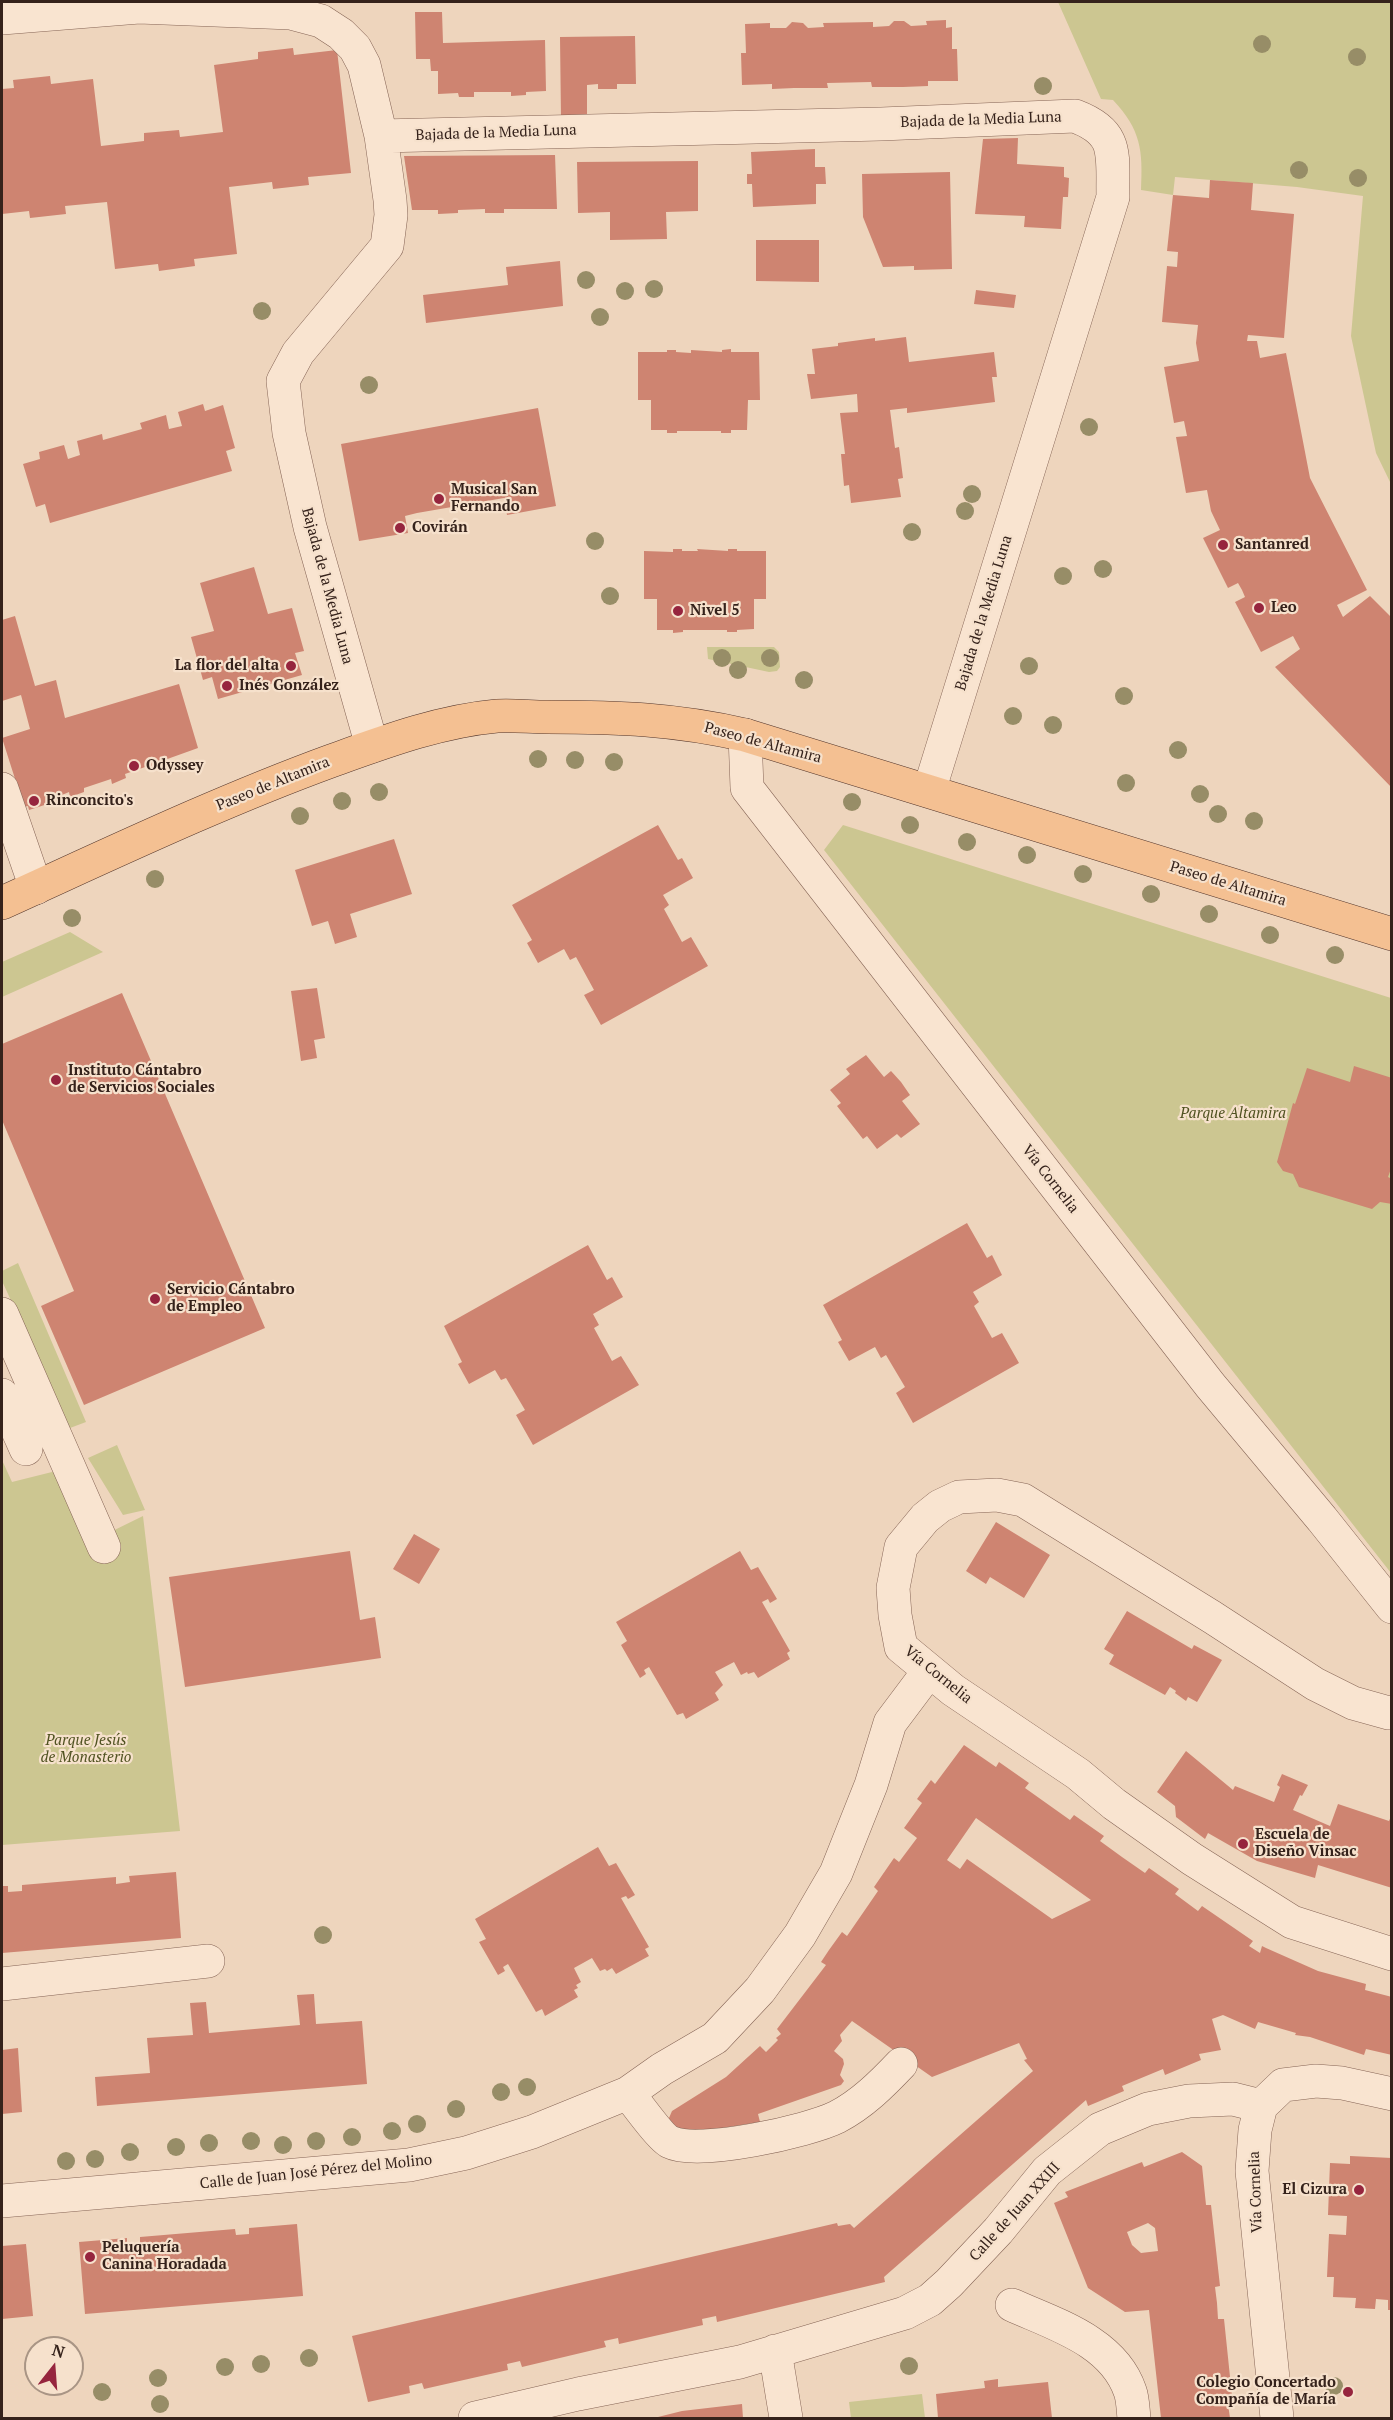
<!DOCTYPE html>
<meta charset="utf-8">
<style>
body{margin:0}
#map{position:relative;width:1393px;height:2420px;overflow:hidden;background:#eed5bd;font-family:"PT Serif",serif}
canvas{display:block}
.frame{position:absolute;inset:0;border:3px solid #35221b;pointer-events:none}
.north{position:absolute;left:24px;top:2336px;width:60px;height:60px;box-sizing:border-box;background:#f6e1cc;border:2px solid #a99585;border-radius:50%;rotate:17deg;font-size:16px;font-weight:700;line-height:24px;text-align:center;color:#35221b}
.north::after{content:'';display:block;margin:auto;width:21px;height:27px;background:#96253e;clip-path:polygon(50% 0,100% 100%,50% 72%,0 100%)}
</style>
<div id="map">
<canvas width="1393" height="2420"></canvas>
<div class="frame"></div>
<div class="north">N</div>
</div>
<script>
const context = document.querySelector('canvas').getContext('2d');
context.lineJoin = 'round';
function paint(path, color) { context.fillStyle = color; context.fill(path, 'evenodd'); }
function stroke(path, color, width, dash) { context.strokeStyle = color; context.lineWidth = width; context.lineCap = dash ? 'butt' : 'round'; context.setLineDash(dash || []); context.stroke(path); }
function drawText(font, color, halo, rows, align = 'center') {
  context.font = font + ' "PT Serif",serif'; context.lineWidth = 4.5; context.setLineDash([]); context.textBaseline = 'middle'; context.strokeStyle = halo; context.fillStyle = color; for (const [text, x, y, turn = 0] of rows) {
    context.save(); context.translate(x, y); context.rotate((+turn || 0) * Math.PI / 180); context.textAlign = isNaN(turn) ? turn : align; if (halo) context.strokeText(text, 0, 0); context.fillText(text, 0, 0); context.restore();
  }
}
paint(new Path2D(`
 M1058,2H1391V484L1376,453L1351,336L1363,196L1297,187L1175,177L1173,195L1141,190C1143,150 1141,130 1113,100L1101,99Z
 M707,647H774L779,652L780,667L777,671L769,672L708,659Z
 M843,825L1391,998V1573L824,850Z
 M70,932L103,952L2,997V962Z
 M18,1263L86,1422L70,1428L2,1281V1271Z
 M117,1445L145,1510L123,1515L88,1458Z
 M2,1460L12,1482L56,1471L86,1544L143,1516L180,1831L2,1845Z
 M922,2394L925,2418H851L849,2402Z`), '#ccc691');
paint(new Path2D(`
 M415,12H442L443,43L545,40L546,91L526,92V95L511,96V92H474V97H459L458,93L438,94V71H431L430,59H416Z
 M946,20V28L952,27V49H957L958,81H928V86L903,87H872L871,82L827,83L828,88H794L772,89V84L742,85L741,53H746L745,24L770,23V28H786L792,22L803,23L808,28L824,27L823,23L873,22V27L889,26L894,21H904L911,26L927,25L926,21Z
 M635,36L636,84H617V89H598V84L587,85V118L561,119L560,37Z
 M293,48L294,55L337,50L351,173L308,177L309,185L273,189L272,182L229,187L237,254L194,259L195,266L159,271L158,264L115,269L107,202L65,206L66,214L30,218L29,211L2,214V89L14,88L13,80L50,76L51,84L93,79L101,146L144,141V133L179,130L180,137L223,132L214,65L258,59V52Z
 M1018,138L1017,164L1064,167V177L1069,178L1068,197H1063L1061,229L1024,227L1025,216L975,214L983,139Z
 M815,149V167H825L826,184H816V204L753,207L752,184H747V174H752L751,152Z
 M555,155L557,209H504V213H485V209L458,210V213L438,214V210H412L404,156Z
 M698,161V211L666,212L667,239L610,240V212L578,213L577,162Z
 M950,172L952,269L914,270V266L883,267L863,217L862,174Z
 M1210,180L1253,183L1251,210L1294,214L1284,338L1248,335L1247,341H1257L1260,358L1286,353L1310,478L1367,590L1337,605L1343,617L1370,596L1392,618V788L1275,667L1300,649L1293,636L1261,652L1235,602L1245,597L1242,590L1238,583L1228,588L1203,538L1220,530L1211,511L1207,490L1186,493L1176,437L1187,436L1184,421L1174,423L1164,367L1199,361L1196,343L1198,325L1162,322L1167,266L1177,267L1178,252L1167,251L1173,195L1209,198Z
 M756,240H819V282L756,281Z
 M560,261L563,306L426,323L423,295L508,285L506,267Z
 M976,290L1016,295L1014,308L974,304Z
 M906,337L909,362L994,352L997,377H992L995,402L907,413V408L890,410L895,448L899,447L903,478L898,479L901,497L851,503L849,485L844,486L841,454H845L840,413L858,412L857,394L811,399L807,374H815L812,349L838,346V343L875,338V341Z
 M731,349V352H759L760,400H748L747,430H731V433H721V431H677V433H667V430H651V400H638V352H667V350H676V352L691,353V350L722,352V350Z
 M203,404L205,411L223,405L235,448L226,451L232,471L50,523L45,504L36,507L23,464L40,459L39,452L64,445L68,459L80,455L77,441L102,434L103,440L142,429L140,423L166,415L169,429L182,426L178,412Z
 M538,408L556,506L507,515L504,498L417,513L405,516L408,533L359,541L341,444Z
 M673,549H682V551H698L697,549L728,551V549H737V551H766V599H754V629L737,630V632H727V630H683V632L673,633V630H657V599H644V551L673,552Z
 M254,567L268,614L292,608L304,651L295,653L302,675L218,699L212,677L203,680L191,637L214,631L200,583Z
 M15,616L35,686L56,680L65,718L179,684L198,748L159,762L161,765L153,768L148,770V766L125,774L126,778L112,784L111,779L84,788V792L70,797L69,792L62,795L63,799L29,810L28,806L24,807L2,738L30,729L21,695L2,701V620Z
 M658,825L678,860L682,858L693,878L663,895L669,905L664,909L682,942L691,937L708,966L601,1025L584,995L594,990L576,957L570,960L564,949L538,963L527,943L532,940L512,905Z
 M394,839L412,894L350,914L357,937L335,944L328,921L312,926L295,870Z
 M317,988L325,1038L314,1040L317,1058L301,1061L291,991Z
 M122,993L265,1328L84,1405L41,1306L74,1291L2,1120V1044Z
 M866,1055L884,1077L891,1071L901,1082L910,1095L902,1101L920,1124L901,1138L897,1134L877,1149L867,1136L863,1139L837,1106L841,1103L830,1090L850,1074L846,1069Z
 M1354,1066L1392,1078V1166L1388,1177L1392,1179V1204L1380,1202L1372,1209L1299,1187L1293,1174L1283,1171L1277,1162L1293,1103L1295,1104L1307,1068L1350,1082Z
 M967,1223L987,1258L992,1255L1002,1275L973,1292L979,1302L974,1306L992,1338L1002,1333L1019,1363L913,1423L896,1393L905,1387L886,1355L881,1358L875,1347L849,1361L838,1342L842,1340L823,1305Z
 M588,1245L607,1280L612,1277L623,1297L593,1314L599,1325L594,1328L612,1361L621,1356L639,1385L533,1445L516,1415L525,1410L506,1378L501,1380L495,1370L469,1384L458,1364L462,1362L444,1326Z
 M996,1522L1050,1555L1024,1598L990,1577L986,1584L966,1571Z
 M414,1534L440,1549L419,1584L393,1569Z
 M350,1551L360,1620L375,1617L381,1658L185,1687L169,1577Z
 M740,1551L751,1570L758,1567L777,1599L770,1603L768,1599L762,1602L790,1651L787,1653L790,1659L758,1678L754,1672L748,1674L747,1672L741,1675L734,1662L715,1672L723,1685L715,1693L719,1700L686,1719L683,1713L677,1715L649,1667L644,1670L646,1674L640,1678L621,1645L627,1641L616,1622Z
 M1127,1611L1192,1649L1194,1645L1222,1660L1197,1702L1188,1697L1186,1701L1175,1693L1176,1691L1170,1687L1165,1695L1109,1664L1114,1655L1104,1649Z
 M964,1745L996,1767L999,1762L1029,1783L1025,1788L1070,1820L1074,1815L1104,1836L1100,1841L1122,1857L1145,1873L1149,1868L1179,1889L1175,1894L1198,1911L1202,1906L1253,1941L1249,1946L1260,1953L1262,1946L1266,1948L1318,1971L1366,1984L1365,1990L1392,1997V2055L1366,2049L1364,2055L1310,2037L1295,2035L1296,2033L1258,2022L1255,2029L1223,2015L1212,2019L1221,2050L1199,2054L1201,2060L1165,2075L1163,2069L1122,2086L1124,2091L1088,2106L1086,2100L884,2277L885,2282L717,2322L716,2316L702,2319L703,2325L619,2344L618,2338L604,2341L606,2347L522,2367L520,2361L507,2364L508,2370L424,2389L422,2383L409,2386L410,2393L368,2402L352,2336L837,2223L838,2226L850,2224L854,2228L1033,2071L1024,2060L1027,2059L1019,2043L932,2077L852,2021L840,2035L842,2041L834,2051L843,2059L844,2064L840,2075L844,2081L841,2085L758,2114L760,2122L684,2134L670,2127L669,2118L672,2111L726,2077L760,2046L766,2052L778,2040L776,2038L781,2034L777,2029L826,1965L821,1962L829,1950L842,1932L847,1936L878,1891L874,1887L894,1858L899,1862L917,1838L904,1828L922,1803L917,1799L931,1780L935,1784ZM976,1818L1091,1900L1052,1919L967,1859L960,1869L947,1860Z
 M1186,1751L1233,1790L1235,1786L1274,1802L1280,1787L1277,1785L1282,1774L1308,1785L1302,1796L1300,1795L1293,1810L1330,1826L1338,1804L1389,1821L1392,1814V1888L1318,1865L1315,1878L1257,1861L1208,1833L1205,1839L1176,1817L1175,1806L1157,1792Z
 M598,1847L609,1866L616,1863L635,1895L628,1899L626,1896L621,1898L649,1947L645,1949L649,1956L616,1974L612,1968L607,1971L605,1969L600,1971L592,1958L574,1968L581,1982L576,1985L578,1988L574,1990L578,1997L545,2016L542,2009L536,2012L508,1964L503,1967L505,1971L498,1975L479,1942L486,1939L475,1919Z
 M176,1872L181,1938L2,1953V1886H8V1892L22,1891V1885L116,1877V1884L130,1882L129,1876Z
 M314,1994L316,2024L362,2021L367,2084L97,2106L95,2077L150,2073L147,2038L193,2035L190,2003L206,2002L209,2033L300,2025L297,1995Z
 M18,2048L22,2112L2,2114V2050Z
 M1182,2152L1202,2166L1206,2205H1211L1220,2286L1215,2287L1217,2303L1218,2319H1224L1232,2396L1227,2397L1230,2418H1161L1149,2310L1125,2312L1088,2288L1054,2203L1068,2197L1065,2192L1142,2162L1144,2167ZM1148,2223L1155,2228L1158,2251L1141,2253L1132,2245L1127,2232Z
 M1350,2156L1392,2158V2310H1388V2300L1376,2299L1375,2309L1355,2308L1356,2298L1333,2297L1334,2277H1327L1329,2234L1346,2235L1347,2216L1328,2215L1330,2163L1350,2164Z
 M297,2224L303,2296L85,2314L79,2242L127,2238V2244L140,2243V2237L235,2229L236,2235L249,2234V2228Z
 M26,2244L33,2316L2,2319V2246Z
 M998,2379V2387L1048,2382L1052,2418H938L936,2394L985,2388L984,2381Z
 M742,2404L743,2418H654L682,2411Z`), '#ce8471');
const minor = new Path2D(`
 M2,18L139,7L291,13L321,21L341,34L355,48L364,65L381,136L390,200L391,215L387,246L298,353L283,381L289,433L310,527L372,746
 M381,136L881,124L1075,116C1120,133 1112,155 1113,197L929,791
 M745,735L747,788L1210,1385L1322,1519L1392,1607
 M2,789L36,888
 M2,1314L104,1547
 M2,1395L26,1449
 M1392,1712L1389,1713L1353,1703L1315,1684L1212,1617L1023,1500L997,1495L959,1497L940,1506L925,1518L901,1547L893,1588L895,1615L901,1647L953,1690L1078,1774L1114,1804L1192,1859L1292,1922L1392,1954
 M2,1984L208,1961
 M628,2093C636,2103 661,2138 670,2142C698,2156 809,2131 837,2117C862,2104 882,2084 901,2064
 M2,2201L409,2165L466,2153L532,2132L628,2093L662,2069L715,2038L760,1990L800,1935L836,1873L871,1785L890,1723L929,1671
 M1012,2305C1054,2324 1113,2341 1130,2391C1133,2399 1133,2410 1134,2418
 M775,2351L786,2418
 M475,2418L578,2394L740,2362L905,2313L930,2300L949,2283L998,2231L1047,2171L1100,2129L1148,2109L1189,2101L1233,2099L1261,2106
 M1277,2418L1252,2171L1255,2130L1261,2106L1283,2085L1316,2081L1342,2083L1392,2094`);
const major = new Path2D(`
 M2,903C110,854 219,802 331,761C384,742 440,721 497,716C513,715 531,717 547,717C618,717 675,719 745,735L1392,934`);
stroke(minor, '#866556', 34);
stroke(major, '#53352b', 34);
stroke(minor, '#f9e4d0', 33);
stroke(major, '#f4c092', 33);
context.fillStyle = '#978d67';
for (const [x, y] of [
 [1262,44],
 [1357,57],
 [1043,86],
 [1299,170],
 [1358,178],
 [586,280],
 [654,289],
 [625,291],
 [262,311],
 [600,317],
 [369,385],
 [1089,427],
 [972,494],
 [965,511],
 [912,532],
 [595,541],
 [1103,569],
 [1063,576],
 [610,596],
 [722,658],
 [770,658],
 [1029,666],
 [738,670],
 [804,680],
 [1124,696],
 [1013,716],
 [1053,725],
 [1178,750],
 [538,759],
 [575,760],
 [614,762],
 [1126,783],
 [379,792],
 [1200,794],
 [342,801],
 [852,802],
 [1218,814],
 [300,816],
 [1254,821],
 [910,825],
 [967,842],
 [1027,855],
 [1083,874],
 [155,879],
 [1151,894],
 [1209,914],
 [72,918],
 [1270,935],
 [1335,955],
 [323,1935],
 [527,2087],
 [501,2092],
 [456,2109],
 [417,2124],
 [392,2131],
 [352,2137],
 [251,2141],
 [316,2141],
 [209,2143],
 [283,2145],
 [176,2147],
 [130,2152],
 [95,2159],
 [66,2161],
 [309,2358],
 [261,2364],
 [909,2366],
 [225,2367],
 [158,2378],
 [1334,2386],
 [102,2392],
 [160,2404]
]) { context.beginPath(); context.arc(x, y, 9, 0, 2 * Math.PI); context.fill(); }
for (const [x, y, r, color] of [
 [439,499,6,"#96253e"],
 [400,528,6,"#96253e"],
 [1223,545,6,"#96253e"],
 [1259,608,6,"#96253e"],
 [678,611,6,"#96253e"],
 [291,666,6,"#96253e"],
 [227,686,6,"#96253e"],
 [134,766,6,"#96253e"],
 [34,801,6,"#96253e"],
 [56,1080,6,"#96253e"],
 [155,1299,6,"#96253e"],
 [1243,1844,6,"#96253e"],
 [1359,2190,6,"#96253e"],
 [90,2257,6,"#96253e"],
 [1348,2392,6,"#96253e"]
]) { const dot = new Path2D(); dot.arc(x, y, r, 0, 2 * Math.PI); context.fillStyle = color; context.fill(dot); stroke(dot, '#f6e1cc', 2); }
drawText('15px', '#35221b', '#f6e1cc', [
 ["Bajada de la Media Luna",981,120,-2],
 ["Bajada de la Media Luna",496,133,-2],
 ["Bajada de la Media Luna",327,586,75],
 ["Bajada de la Media Luna",984,613,-73],
 ["Paseo de Altamira",763,743,15],
 ["Paseo de Altamira",273,784,-22],
 ["Paseo de Altamira",1228,884,17],
 ["Vía Cornelia",1050,1179,52],
 ["Vía Cornelia",938,1675,39],
 ["Calle de Juan José Pérez del Molino",316,2172,-6],
 ["Vía Cornelia",1256,2192,-92],
 ["Calle de Juan XXIII",1015,2212,-48]
]);
drawText('bold 15px', '#35221b', '#f6e1cc', [
 ["Musical San",451,490],
 ["Fernando",451,507],
 ["Covirán",412,528],
 ["Santanred",1235,545],
 ["Leo",1271,608],
 ["Nivel 5",690,611],
 ["La flor del alta",279,666,"right"],
 ["Inés González",239,686],
 ["Odyssey",146,766],
 ["Rinconcito's",46,801],
 ["Instituto Cántabro",68,1071],
 ["de Servicios Sociales",68,1088],
 ["Servicio Cántabro",167,1290],
 ["de Empleo",167,1307],
 ["Escuela de",1255,1835],
 ["Diseño Vinsac",1255,1852],
 ["El Cizura",1347,2190,"right"],
 ["Peluquería",102,2248],
 ["Canina Horadada",102,2265],
 ["Colegio Concertado",1336,2383,"right"],
 ["Compañía de María",1336,2400,"right"]
], 'left');
drawText('italic 15px', '#505221', '#f6e1cc', [
 ["Parque Altamira",1233,1114],
 ["Parque Jesús",86,1741],
 ["de Monasterio",86,1758]
]);
</script>
